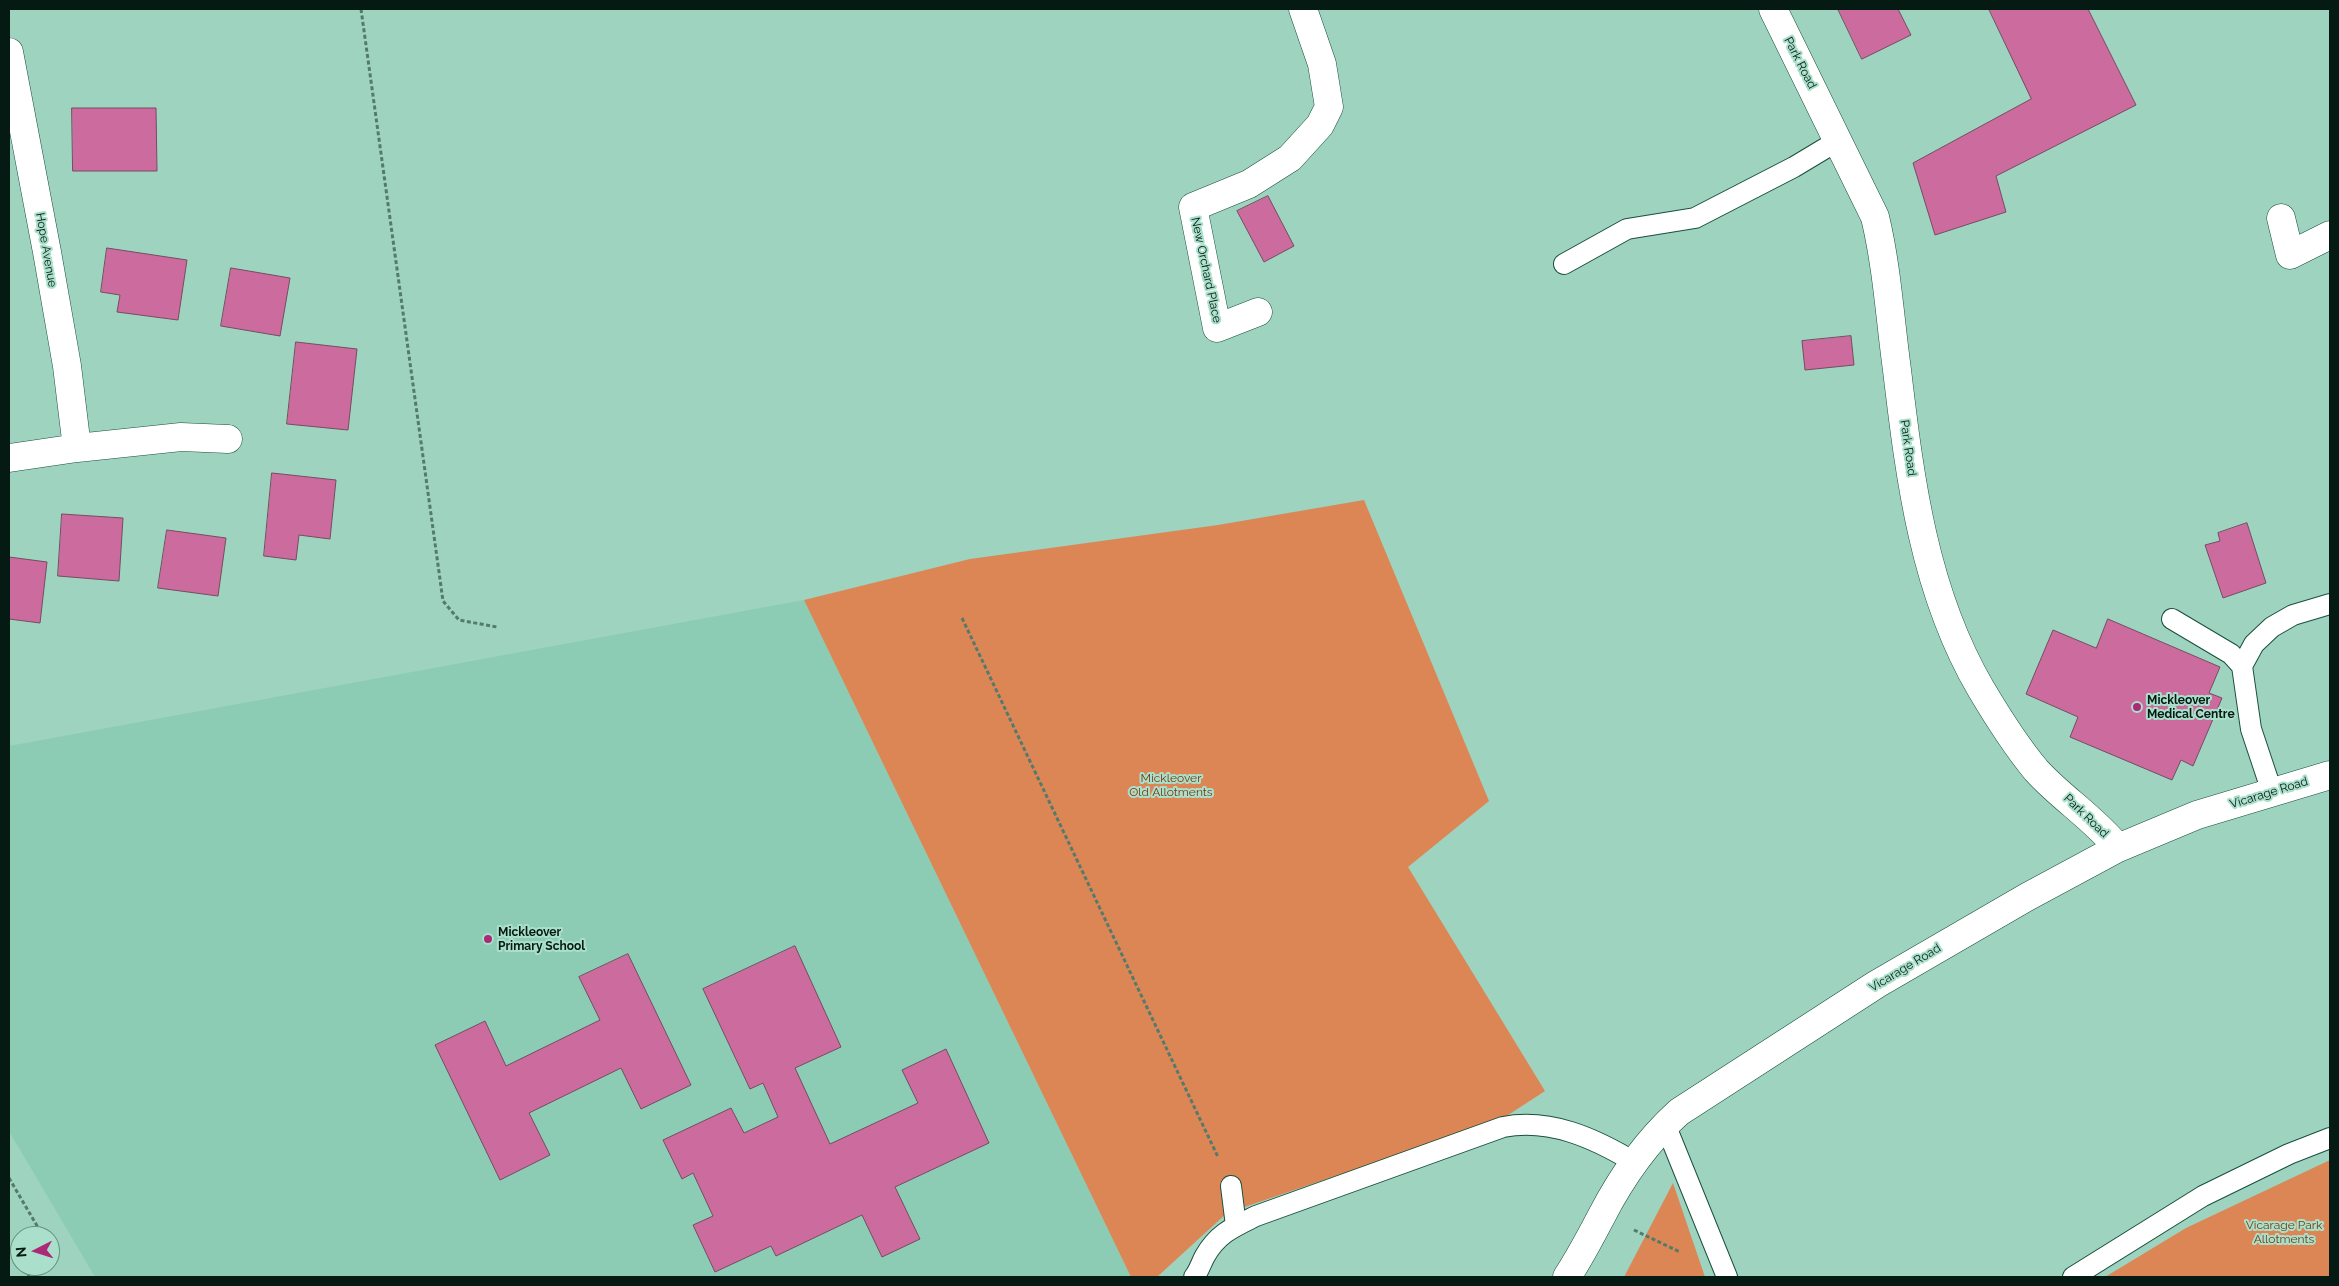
<!DOCTYPE html>
<style>
body{margin:0}
#map{position:relative;width:2339px;height:1286px;overflow:hidden;background:#9dd3bf;font-family:Raleway,sans-serif}
canvas{display:block}
.frame{position:absolute;inset:0;border:10px solid #051a13;pointer-events:none}
.north{position:absolute;left:10px;top:1226px;width:50px;height:50px;box-sizing:border-box;background:#aae0cb;border:1px solid #689181;border-radius:50%;rotate:265deg;font-size:14px;font-weight:700;line-height:20px;text-align:center;color:#051a13}
.north::after{content:'';display:block;margin:auto;width:18px;height:22px;background:#ab2976;clip-path:polygon(50% 0,100% 100%,50% 72%,0 100%)}
</style>
<div id="map">
<canvas width="2339" height="1286"></canvas>
<div class="frame"></div>
<div class="north">N</div>
</div>
<script>
const context = document.querySelector('canvas').getContext('2d');
context.lineJoin = 'round';
function paint(path, color) { context.fillStyle = color; context.fill(path, 'evenodd'); }
function stroke(path, color, width, dash) { context.strokeStyle = color; context.lineWidth = width; context.lineCap = dash ? 'butt' : 'round'; context.setLineDash(dash || []); context.stroke(path); }
function drawText(font, color, halo, rows, align = 'center') {
  context.font = font + ' Raleway,sans-serif'; context.lineWidth = 4; context.setLineDash([]); context.textBaseline = 'middle'; context.strokeStyle = halo; context.fillStyle = color; for (const [text, x, y, turn = 0] of rows) {
    context.save(); context.translate(x, y); context.rotate((+turn || 0) * Math.PI / 180); context.textAlign = isNaN(turn) ? turn : align; if (halo) context.strokeText(text, 0, 0); context.fillText(text, 0, 0); context.restore();
  }
}
paint(new Path2D(`
 M804,600L1131,1277H95L9,1131V746Z`), '#8cccb4');
paint(new Path2D(`
 M1364,500L1489,801L1408,867L1545,1091L1502,1119L1227,1213L1157,1277H1131L804,600L970,559L1218,525Z
 M2330,1160V1277H2105L2186,1228Z
 M1673,1183L1705,1277H1624Z`), '#dd8655');
const building = new Path2D(`
 M1838,9H1898L1911,35L1862,59Z
 M1989,9H2088L2136,105L1996,176L2006,212L1935,235L1913,163L2031,99Z
 M72,108H156L157,171H73Z
 M1268,196L1294,246L1264,262L1237,211Z
 M107,248L187,260L178,320L117,312L120,295L101,292Z
 M231,268L290,278L280,336L221,326Z
 M1851,336L1854,365L1805,370L1802,341Z
 M296,342L357,349L348,430L287,424Z
 M272,473L336,480L330,539L299,535L296,560L264,556Z
 M62,514L123,518L119,581L58,576Z
 M2247,523L2266,583L2223,598L2205,545L2220,541L2218,533Z
 M167,530L226,538L218,596L158,588Z
 M9,557L47,562L40,623L9,619Z
 M2108,619L2220,667L2209,693L2222,698L2193,766L2181,760L2172,780L2070,737L2078,717L2026,694L2053,630L2096,648Z
 M795,946L841,1047L795,1068L830,1144L918,1103L902,1070L946,1049L989,1143L895,1187L920,1239L882,1257L862,1215L776,1256L771,1246L715,1272L693,1225L713,1216L693,1173L682,1179L663,1140L731,1108L744,1133L778,1117L763,1083L750,1089L703,989Z
 M628,954L691,1085L641,1109L621,1068L529,1113L550,1155L500,1180L435,1045L485,1021L506,1066L600,1020L579,977Z`);
paint(building, '#cc6b9d');
stroke(building, '#754c60', 1);
const service = new Path2D(`
 M1564,264L1627,229L1695,218L1794,167L1839,140
 M2172,619L2231,654L2242,666
 M2272,792L2251,729L2242,666L2254,644L2272,627L2293,615L2330,604
 M1665,1124L1727,1277
 M1231,1186L1236,1226
 M1194,1277C1199,1271 1201,1263 1205,1256C1218,1233 1234,1227 1256,1216L1503,1127C1550,1118 1594,1138 1634,1162
 M2073,1277L2203,1196L2289,1154L2330,1138`);
const minor = new Path2D(`
 M9,52L47,252L67,366L77,448L9,458
 M2281,218L2290,255L2330,235
 M1258,312L1217,328L1193,207L1249,184L1290,158L1320,125L1329,107L1322,64L1303,9
 M77,448L181,437L228,439`);
const tertiary = new Path2D(`
 M1773,9L1875,217C1887,267 1890,319 1897,370C1910,480 1924,592 1981,689C1997,716 2016,746 2036,770C2061,798 2094,818 2118,848
 M1567,1277C1580,1257 1590,1238 1601,1217C1621,1178 1647,1141 1679,1112L1877,984L2027,897L2118,848L2197,815L2330,775`);
stroke(service, '#194f3e', 22);
stroke(minor, '#194f3e', 29);
stroke(tertiary, '#194f3e', 29);
stroke(new Path2D(`
 M361,9L443,601L459,620L497,627
 M962,618L1218,1157
 M9,1178L43,1236
 M1634,1230L1680,1252
 M28,1277L33,1266`), '#547a6c', 3, [4, 2.5]);
stroke(service, '#fff', 20);
stroke(minor, '#fff', 28);
stroke(tertiary, '#fff', 28);
for (const [x, y, r, color] of [
 [2137,707,5,"#ab2976"],
 [488,939,5,"#ab2976"]
]) { const dot = new Path2D(); dot.arc(x, y, r, 0, 2 * Math.PI); context.fillStyle = color; context.fill(dot); stroke(dot, '#aae0cb', 2); }
drawText('12px', '#051a13', '#aae0cb', [
 ["Park Road",1800,63,63],
 ["Hope Avenue",46,250,80],
 ["New Orchard Place",1206,270,78],
 ["Park Road",1908,448,82],
 ["Vicarage Road",2269,793,-17],
 ["Park Road",2086,816,44],
 ["Vicarage Road",1905,968,-31]
]);
drawText('bold 12px', '#051a13', '#aae0cb', [
 ["Mickleover",2147,700],
 ["Medical Centre",2147,714],
 ["Mickleover",498,932],
 ["Primary School",498,946]
], 'left');
drawText('12px', '#75370f', '#aae0cb', [
 ["Mickleover",1171,778],
 ["Old Allotments",1171,792],
 ["Vicarage Park",2284,1225],
 ["Allotments",2284,1239]
]);
</script>
